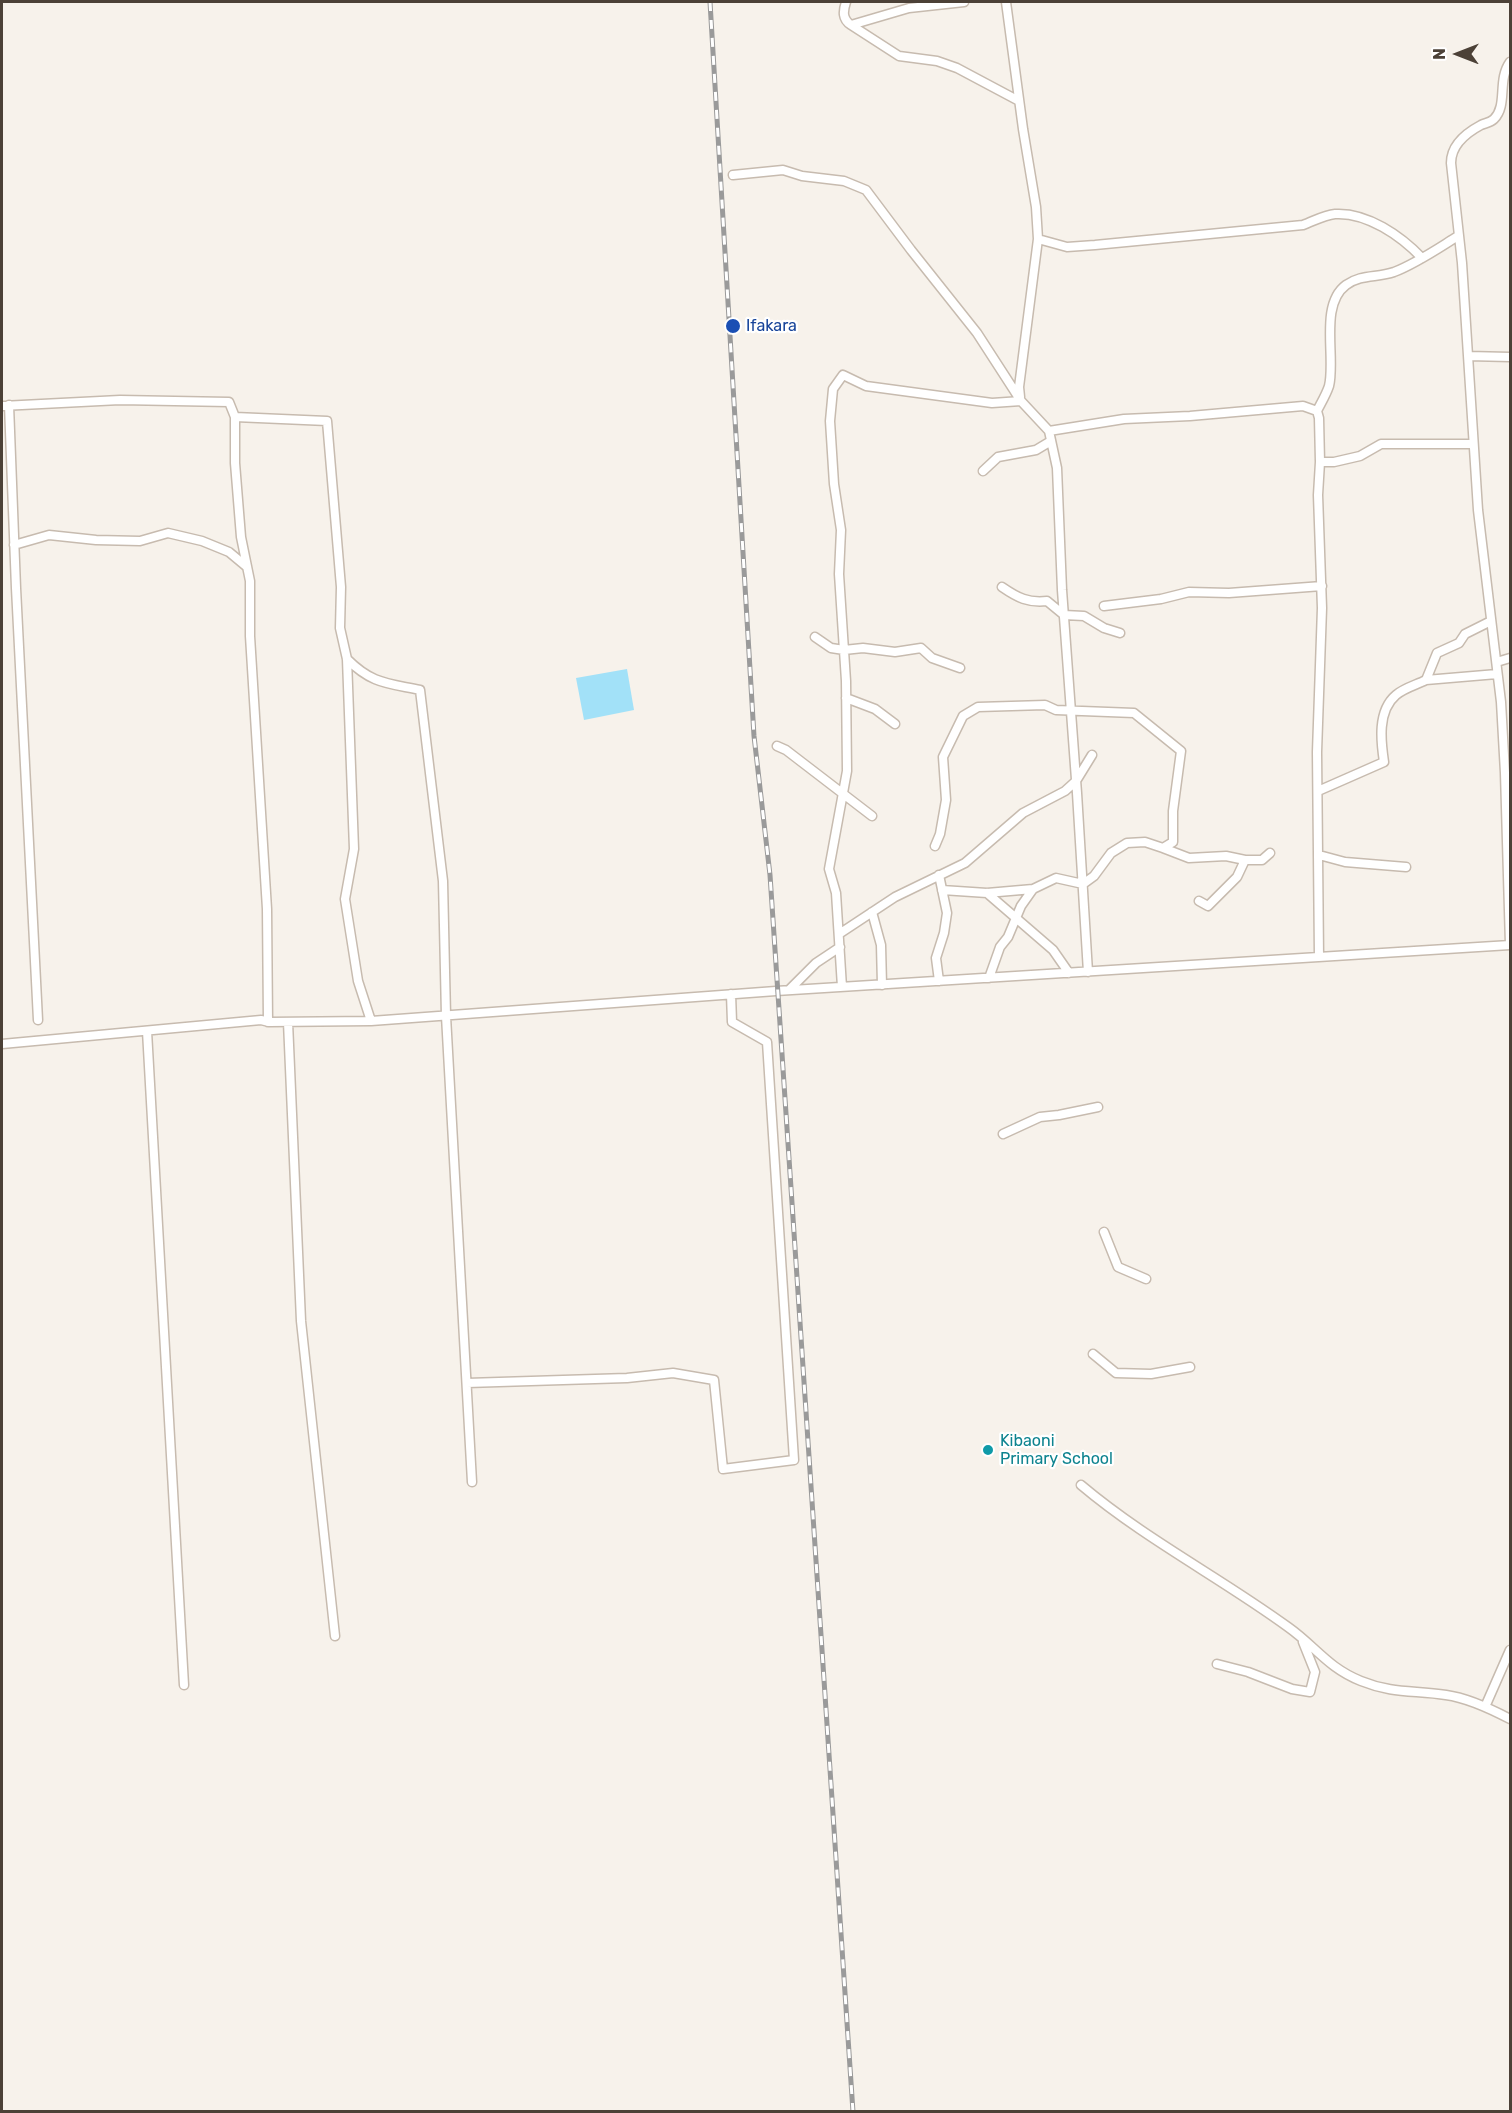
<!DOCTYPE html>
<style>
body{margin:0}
#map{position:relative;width:1512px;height:2113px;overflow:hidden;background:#f7f2eb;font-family:Rubik,sans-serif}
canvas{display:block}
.frame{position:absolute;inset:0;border:3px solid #4c4137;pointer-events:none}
.north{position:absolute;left:1428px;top:24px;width:60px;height:60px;-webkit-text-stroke:4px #fff;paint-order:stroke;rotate:270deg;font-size:16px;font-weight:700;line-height:24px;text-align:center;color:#4c4137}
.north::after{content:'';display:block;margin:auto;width:21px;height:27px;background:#4c4137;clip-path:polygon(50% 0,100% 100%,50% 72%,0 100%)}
</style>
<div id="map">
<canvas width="1512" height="2113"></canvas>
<div class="frame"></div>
<div class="north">N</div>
</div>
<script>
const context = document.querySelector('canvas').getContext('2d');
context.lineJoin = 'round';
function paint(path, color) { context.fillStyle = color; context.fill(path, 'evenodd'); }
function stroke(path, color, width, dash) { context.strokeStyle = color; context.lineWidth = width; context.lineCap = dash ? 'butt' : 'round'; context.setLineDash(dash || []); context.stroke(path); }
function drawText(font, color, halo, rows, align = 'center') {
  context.font = font + ' Rubik,sans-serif'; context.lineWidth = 4.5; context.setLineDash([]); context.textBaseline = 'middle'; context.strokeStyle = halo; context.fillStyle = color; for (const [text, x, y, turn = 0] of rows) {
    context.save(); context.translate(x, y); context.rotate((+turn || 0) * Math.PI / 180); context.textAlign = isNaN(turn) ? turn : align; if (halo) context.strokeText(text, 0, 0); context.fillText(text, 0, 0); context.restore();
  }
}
paint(new Path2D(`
 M627,669L634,710L584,720L576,678Z`), '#a2e1f8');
const street = new Path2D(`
 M846,2C843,11 842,19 851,25L909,8L964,2
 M1006,2L1023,129L1036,207L1038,239L1019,387L1020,397
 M851,25L899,56L937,61L957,68L1019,101
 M733,175L783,170L802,176L844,181L866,190L911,250L977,333L1021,401L1049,431L1057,468L1062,590L1077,793L1088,972
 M1038,239L1067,247L1095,245L1303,225C1314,221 1324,215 1335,214C1367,212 1401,236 1422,258
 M1468,356L1510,357
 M9,405L16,588L38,1020
 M2,406L120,400L229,402L235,417L327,421L341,587L340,628L347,659L354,849L345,899L358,981L371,1021
 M1317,411C1321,403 1326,395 1329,386C1336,358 1319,305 1346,285C1361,274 1377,278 1394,272C1417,263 1437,249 1458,236
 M235,417V463L241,537L250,581V636L267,909L268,1022
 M1049,431L1124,419L1190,416L1303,406L1317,411L1319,418L1320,462H1334L1360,456L1381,444H1473
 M983,471L998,457L1036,450L1051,441
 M14,545L49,535L96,540L140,541L168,533L202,541L229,552L247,567
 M1002,587C1018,598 1028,603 1047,601L1064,615L1084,616L1104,628L1120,633
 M1104,606L1161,599L1189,592L1229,593L1322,586
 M815,637L831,648L844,650L863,648L895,652L921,648L932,658L960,668
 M347,659C372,684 387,683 420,690L443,881L446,1016L472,1482
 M1500,661L1510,658
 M1426,680L1497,674
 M846,698L875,709L895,724
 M777,746L786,750L872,816
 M1318,791L1384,762C1381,742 1377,711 1396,695C1404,688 1416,685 1426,680L1437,653L1459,643L1465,634L1491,621
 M935,846L940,834L946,800L943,757L963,716L978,707L1045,705L1056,710L1134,713L1181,751L1173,811V842L1163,848L1145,842L1127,843L1111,853L1094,876L1083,884L1056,878L1033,889L1021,906L1008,937L1000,947L989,978
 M1163,848L1189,858L1226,856L1245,860H1262L1270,853
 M1319,855L1345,862L1406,867
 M939,875L947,913L944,933L936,958L939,981
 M942,890L987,893L1033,889
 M987,893L1053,950L1069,973
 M1199,901L1208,906L1237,877L1245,860
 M872,912L881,945L882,985
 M839,934L895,897L965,863L1023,813L1065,791L1076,781L1092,755
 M1510,945L1505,773L1501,702L1478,510L1462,263L1451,163C1451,145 1466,133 1481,125C1485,123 1490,123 1494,119C1508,105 1497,80 1510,62
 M1319,957L1317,752L1322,608L1318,495L1320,462
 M842,987L836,893L829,869L847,771L846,681L839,574L841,530L834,484L830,421L833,389L843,375L866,386L992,403L1021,401
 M789,990L816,963L840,947
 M288,1022L301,1321L335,1636
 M147,1031L184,1685
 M2,1044L261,1020L269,1022L371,1021L776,991L1510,945
 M1003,1134L1040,1117L1059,1115L1098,1107
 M1104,1232L1118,1267L1146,1279
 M1093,1354L1116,1373L1151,1374L1190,1367
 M467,1383L627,1378L673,1373L714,1380L723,1469L794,1460L767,1042L732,1022L731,994
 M1081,1485C1145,1539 1221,1578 1288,1627C1315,1646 1328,1668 1361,1681C1393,1694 1414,1690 1446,1695C1468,1698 1491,1709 1510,1719
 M1217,1664L1248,1672L1292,1689L1310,1692L1315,1672L1303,1642
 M1485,1707L1510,1650`);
stroke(street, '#c7bbaf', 11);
stroke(street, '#fff', 8);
const rail = new Path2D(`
 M710,2L754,736L770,875L853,2112`);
stroke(rail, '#9a9a9a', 5);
stroke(rail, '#fff', 3, [9]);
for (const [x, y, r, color] of [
 [733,326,8,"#1a4fb4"],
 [988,1450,6,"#0f9aa8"]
]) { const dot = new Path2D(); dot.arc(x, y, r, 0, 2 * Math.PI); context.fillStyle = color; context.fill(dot); stroke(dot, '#fff', 2); }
drawText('16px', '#164399', '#fff', [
 ["Ifakara",746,326]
], 'left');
drawText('16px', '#0d838f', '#fff', [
 ["Kibaoni",1000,1441],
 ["Primary School",1000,1459]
], 'left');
</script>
